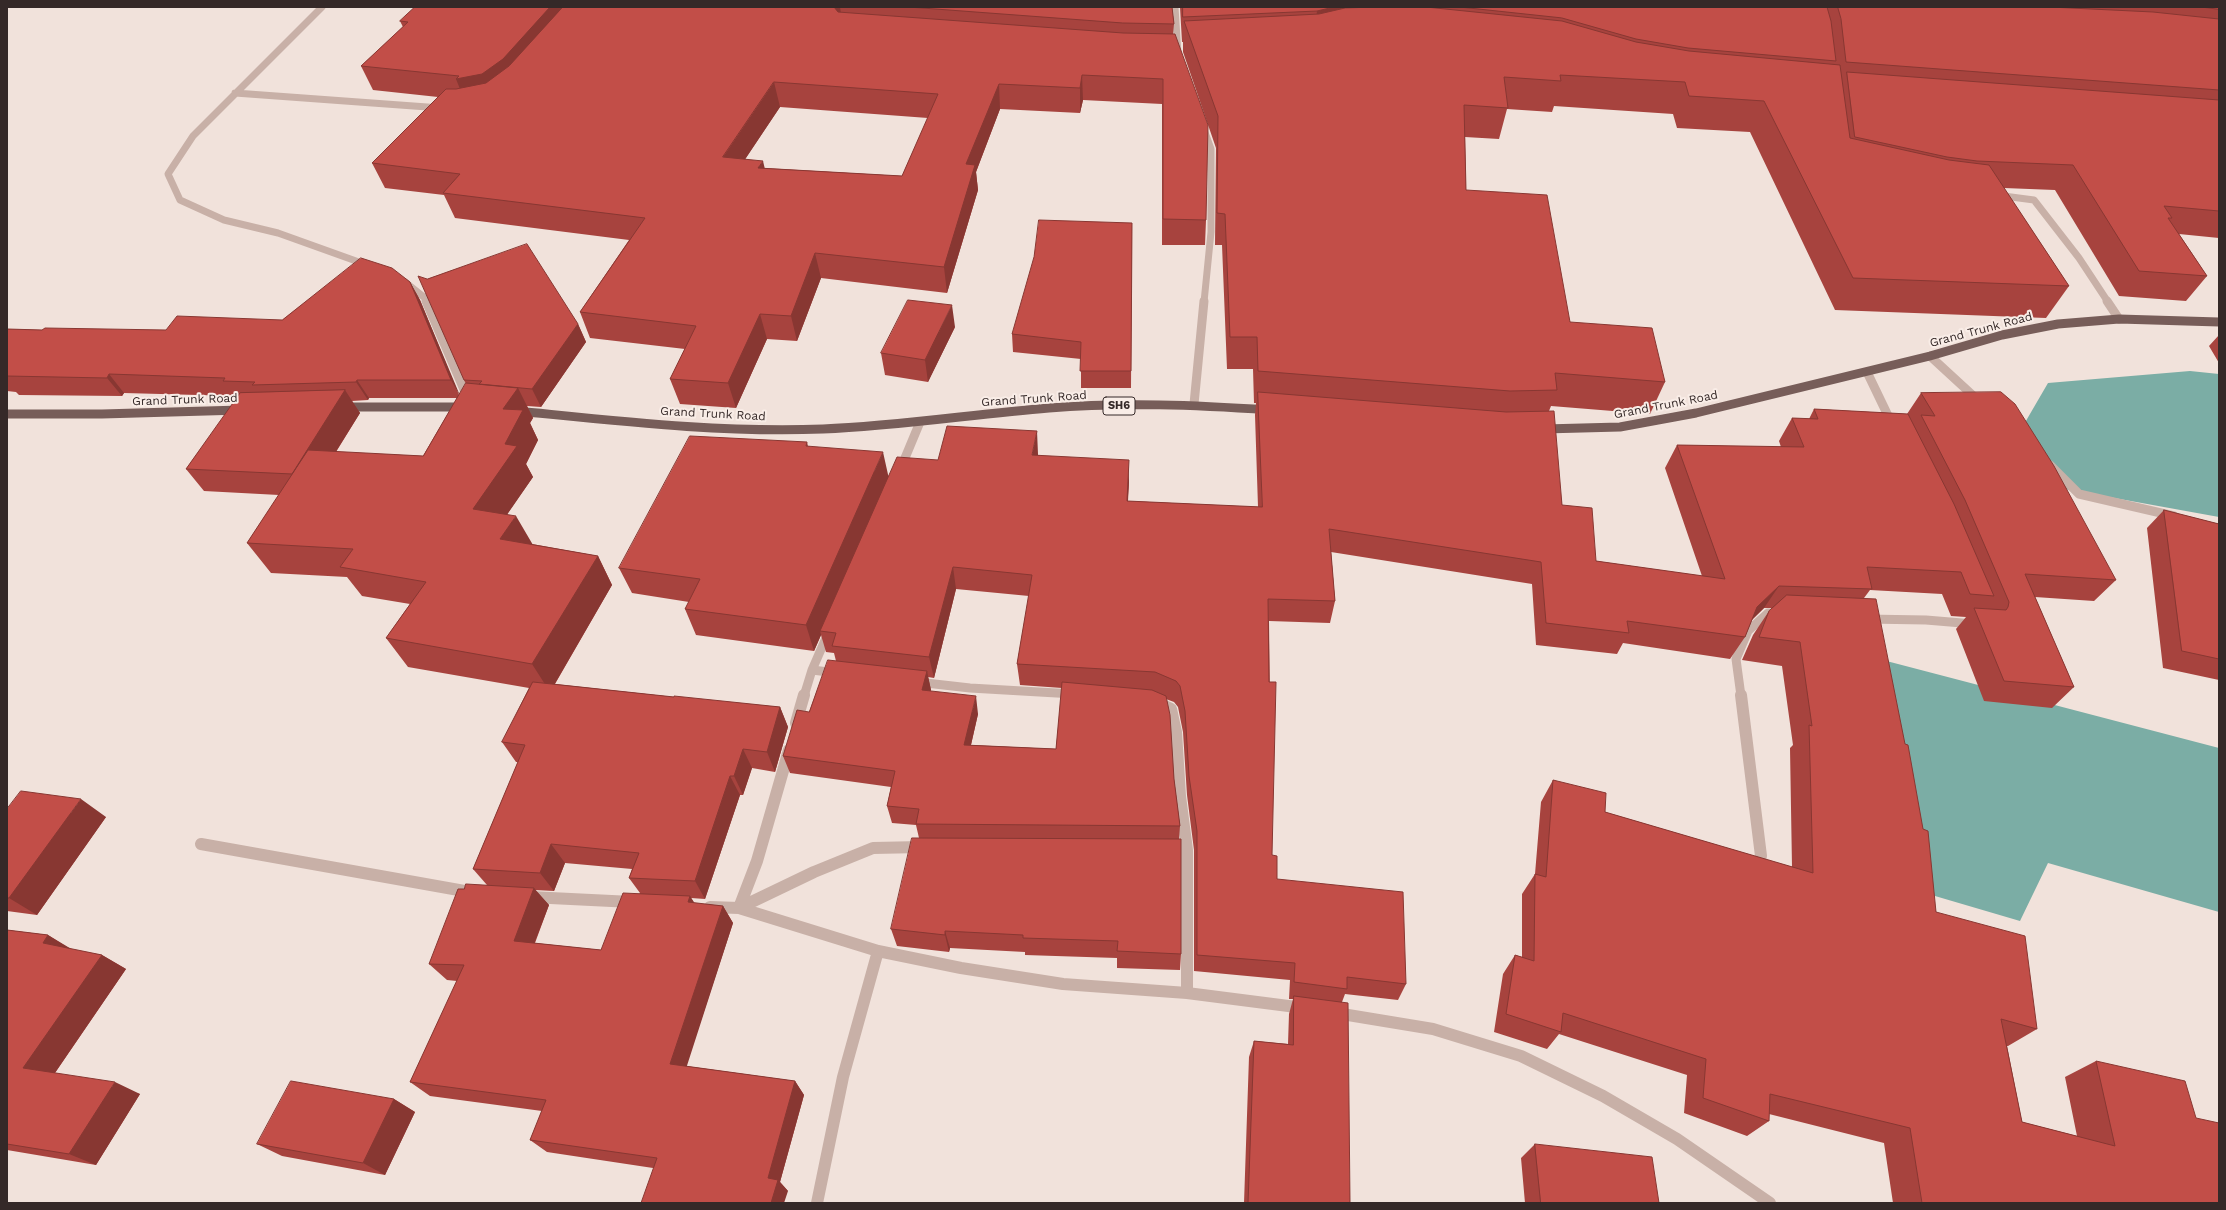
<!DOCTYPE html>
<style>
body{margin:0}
#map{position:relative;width:2226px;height:1210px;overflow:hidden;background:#f1e2db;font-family:"Work Sans",sans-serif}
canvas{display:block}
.frame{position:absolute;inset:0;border:8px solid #352928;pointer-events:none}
</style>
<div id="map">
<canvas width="2226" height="1210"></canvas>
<div class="frame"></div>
</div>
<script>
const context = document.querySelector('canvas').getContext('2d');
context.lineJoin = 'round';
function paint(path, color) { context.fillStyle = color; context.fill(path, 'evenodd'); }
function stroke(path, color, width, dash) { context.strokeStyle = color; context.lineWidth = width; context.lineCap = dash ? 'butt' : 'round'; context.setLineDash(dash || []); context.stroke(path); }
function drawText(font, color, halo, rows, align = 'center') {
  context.font = font + ' "Work Sans",sans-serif'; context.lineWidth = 4; context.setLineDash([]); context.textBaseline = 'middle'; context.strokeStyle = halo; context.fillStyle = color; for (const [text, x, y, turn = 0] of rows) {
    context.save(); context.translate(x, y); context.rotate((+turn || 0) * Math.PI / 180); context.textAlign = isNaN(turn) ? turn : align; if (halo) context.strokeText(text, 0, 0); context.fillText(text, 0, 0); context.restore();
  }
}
paint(new Path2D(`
 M2190,371L2219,374V517L2059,488L2016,438L2048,383Z
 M1875,658L2219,748V912L2048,863L2020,921L1901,886Z`), '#7bada5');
stroke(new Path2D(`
 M322,7L193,136L168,174L180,200L224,220L278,233L370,266
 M1175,7L1178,55
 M235,93L441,108
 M1203,127L1211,149V232L1204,302
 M1996,195L2034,200L2079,258L2108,302
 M405,282L425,298L427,302`), '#c8b0a7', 7);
stroke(new Path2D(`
 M426,301L468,399
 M2107,301L2119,319
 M1930,356L1980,402
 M1867,372L1892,424
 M1194,404L1204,301
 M2050,465L2079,494L2174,516
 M900,470L920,422
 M1866,619L1926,620L1974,624
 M812,670L837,673
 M917,682L970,688L1074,694
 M804,696L812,670L829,631
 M1741,696L1736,659L1748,631L1768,613L1778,614`), '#c8b0a7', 9);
stroke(new Path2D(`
 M1741,695L1761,856
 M1156,702L1171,709L1176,732L1180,796L1187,850V993
 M796,723L804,695
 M789,750L757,861L739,908L878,951L843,1077L817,1203
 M201,844L470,892
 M1168,849L1187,850
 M530,897L632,902
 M710,907L739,908L814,872L873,848L922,847
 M878,951L961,968L1063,984L1187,993L1304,1008
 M1336,1013L1433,1029L1521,1056L1603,1096L1677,1139L1770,1203`), '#c8b0a7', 12);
stroke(new Path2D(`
 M343,407H465
 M517,411C619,421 721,433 823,429C899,426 974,414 1049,408C1123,402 1196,405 1269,410
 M7,414H102L241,410
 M1544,429L1620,427L1696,413L1930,356L2002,335L2058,324L2119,319L2219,322`), '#775d59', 9);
paint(new Path2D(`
 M415,7H1172L1174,24L1173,34L1206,220L1205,245H1162V104L1083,100L1080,113L1000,109L976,172L978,190L947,293L821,278L797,341L767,339L736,408L680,404L670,379L685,349L590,338L580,312L629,240L455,218L444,195L385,188L372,163L438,97L373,90L361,66L403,27L400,21ZM780,107L928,118L902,176L764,168L745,159Z
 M1180,7H2219V238L2179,234L2207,276L2186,301L2119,296L2055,190L2004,188L2069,286L2046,318L1835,310L1750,132L1677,128L1673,114L1554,106L1552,112L1507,109L1499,139L1465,137L1466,190L1570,322L1665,382L1650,414L1551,406L1549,411L1562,505L1596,561L1702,576L1665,468L1677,445L1781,447L1779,441L1792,418L1809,419L1814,409L1907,414L1921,393L2116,580L2094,601L2035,597L2074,687L2052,708L1984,701L1956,629L1966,617L1951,616L1942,594L1870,590L1864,598L1936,912L2037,1029L2008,1046H2007L2022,1122L2077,1136L2065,1077L2096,1061L2219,1203H1893L1884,1143L1769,1114V1121L1747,1136L1684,1113L1687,1075L1559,1034L1547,1049L1494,1032L1503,974L1515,955L1522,957V894L1535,874L1541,802L1553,780L1605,812L1792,867L1790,748L1793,745L1782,666L1742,660L1753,635L1769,611L1772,608H1764L1752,620L1745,637L1730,659L1623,643L1617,654L1536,645L1532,584L1331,552L1335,601L1330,623L1269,621L1272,855L1277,879L1406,984L1398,1000L1345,994L1342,1002L1350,1203H1244L1249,1057L1254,1041L1288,1044L1289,1014L1293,999H1289L1290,980L1194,971V850L1187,795L1183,732L1178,707L1174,702L1166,699L1174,779L1180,826L1179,839L1181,954L1180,970L1117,968V958L1025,955V952L950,948L949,952L897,946L891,929L919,838L916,825L892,823L887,806L891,787L790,773L783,756L809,712L836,661L834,653L826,652L821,635L814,651L696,635L685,609L689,602L632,593L619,568L807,442L808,446L888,476L938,460L1038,454V455L1129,482L1128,501L1258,507L1255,415L1256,403H1254L1253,369H1227L1222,245H1215L1216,148L1183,52V42H1182ZM956,589L1029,596L1017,664L1020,685L1062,688L1056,749L971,745L978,714L930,691L931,690L928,677L934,678Z
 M1132,223L1131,388H1081V359L1013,352L1012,334Z
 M410,282L420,300L459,395L466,384L464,380L578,324L586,342L541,407L527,406L533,418L530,423L538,440L526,464L533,477L507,514L532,544L598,556L612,585L555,684L674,697L780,707L788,727L775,772L752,768L743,795H740L705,899L691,898L694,903L723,906L733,923L686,1066L795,1081L804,1095L780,1182L788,1191L653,1168L547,1152L530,1140L542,1111L430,1096L410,1082L457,981L447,980L429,964L464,889L487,885L473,869L518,762H516L502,742L529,688L408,667L386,638L410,604L362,596L347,577L271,573L247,543L279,495L204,491L186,469L237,399L235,396L124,393L122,396L19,395L16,392L7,391V329L42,330H166L282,320ZM369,398H457L423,456L336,452L360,413L352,401L368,400ZM565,863L632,869L629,878L640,893L601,950L535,943L549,905L535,890L554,891Z
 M955,327L928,382L885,375L881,353Z
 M2219,335V363L2209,346Z
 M2164,510L2219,524V680L2163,668L2147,528Z
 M7,809L106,817L37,915L7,911Z
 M7,930L48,935L70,949L102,955L126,969L55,1073L140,1094L96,1165L7,1150Z
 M394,1099L415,1112L385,1175L282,1156L257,1144Z
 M1535,1144L1659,1203H1525L1521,1158Z`), '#a7433e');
paint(new Path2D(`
 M550,7H580L466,104L456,79Z
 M834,7H840L843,26Z
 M1334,7H1343L1340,29L1314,35L1317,11Z
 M1082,75L1083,100L1080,113V88Z
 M774,82L780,107L730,182L723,157Z
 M999,84L1000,109L976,172L978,190L947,293L944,267L966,164Z
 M763,161L769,186L758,168Z
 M815,253L821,278L797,341L791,316Z
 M410,282L420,300L461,398L451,380Z
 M952,305L955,327L928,382L925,360Z
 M760,314L767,339L736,408L728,383Z
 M578,324L586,342L541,407L532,389Z
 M109,374L124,393L122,396L107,378Z
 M357,380L369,398L368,400L356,382Z
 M518,388L533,418L530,423L538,440L526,464L533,477L491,538L473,509L505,444L503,409Z
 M345,390L360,413L308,496L292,474Z
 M1037,431L1038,454L1034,478L1032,455Z
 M883,452L889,479L820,631L821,635L814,651L806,625Z
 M1129,460V482L1126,524L1127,501Z
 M516,516L533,545L500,539Z
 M598,556L612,585L550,692L532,664Z
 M953,567L956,589L934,678L929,657Z
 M1779,586L1764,608L1743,628L1757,607Z
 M927,671L931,690L926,708L922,690Z
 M976,696L978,714L967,762L964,745Z
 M780,707L788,727L775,772L767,752Z
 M743,749L752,768L743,795L734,776Z
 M730,776L740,795L705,899L695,881Z
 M81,799L106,817L37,915L9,898Z
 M551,844L565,863L554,891L540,873Z
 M534,888L549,905L529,957L514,941Z
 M690,896L701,913L688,902Z
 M723,906L733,923L683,1078L670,1064Z
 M945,931L950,948L949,952L945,935Z
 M48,935L73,950L43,943Z
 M102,955L126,969L50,1080L23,1068Z
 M795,1081L804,1095L780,1182L788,1191L784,1203H771L768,1178Z
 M115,1082L140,1094L96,1165L69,1154Z
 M394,1099L415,1112L385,1175L363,1163Z`), '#883732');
const building = new Path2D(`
 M415,7H550L503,59L482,74L456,79L459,76L361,66L408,22L400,21Z
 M563,7H834L838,12L1123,33L1175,34L1208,125L1206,220L1163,219V79L1082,75L1080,88L999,84L966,164L975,165L944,267L815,253L791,316L760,314L728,383L670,379L696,326L580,312L645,218L443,193L460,174L372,163L446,89H456L486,83L509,66ZM774,82L938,94L902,176L758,168L763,161L723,157Z
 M909,7H1172L1174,24L1123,23Z
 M1183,7H1334L1317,11L1183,17Z
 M1378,7H1426L1562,21L1636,42L1689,51L1840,65L1850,138L1949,160L1989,165L2069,286L1853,278L1764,101L1689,96L1685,82L1560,75L1561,81L1504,77L1508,108L1464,105L1466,190L1547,195L1570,322L1652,328L1665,382L1555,373L1557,390L1510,391L1258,371L1257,337H1230L1225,214L1217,213L1218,116L1184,21L1319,14L1345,8Z
 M1460,7H1827L1831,21L1836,61L1688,48L1636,39L1562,18Z
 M1838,7H2050L2153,12L2219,19V90L1846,62L1841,19Z
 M2202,7H2219V9Z
 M1847,72L2219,100V211L2164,206L2172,218H2168L2207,276L2139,271L2073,165L1977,161L1947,157L1855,137Z
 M1039,220L1132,223L1131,371H1080L1081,342L1012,334L1034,257Z
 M527,244L578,324L532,389L479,384L482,381L464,380L418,276L427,279Z
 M361,258L392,268L410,282L451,380H357L356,382L252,385L255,382L223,381L225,378L109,374L107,378L7,376V329L42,330L45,328L166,330L177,316L282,320Z
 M908,300L952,305L925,360L881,353Z
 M466,383L518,388L503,409L523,410L505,444L517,446L473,509L516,516L500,539L598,556L532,664L386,638L426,582L340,567L353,549L247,543L308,450L423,456Z
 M345,390L292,474L186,469L240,393Z
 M1258,392L1506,412L1554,411L1562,505L1592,508L1596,561L1725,579L1677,445L1804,447L1792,418L1818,419L1814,409L1908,414L1954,504L1994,596L1970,594L1961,572L1867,567L1872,589L1779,586L1757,607L1745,637L1627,621L1629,633L1546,623L1541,562L1329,529L1335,601L1268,599L1269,682H1276L1272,855L1277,856V879L1403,892L1406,984L1347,977V989L1294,982L1295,963L1197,955V831L1189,776L1185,711L1180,686L1176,681L1155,672L1017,664L1032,575L953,567L929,657L832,646L836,633L820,631L897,457L938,460L947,426L1037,431L1032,455L1129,460L1127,501L1262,507Z
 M2001,392L2015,404L2054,466L2116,580L2025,574L2074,687L2004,681L1974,608L2006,610L2008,607L2009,602L1965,500L1921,415L1935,416L1921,393Z
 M690,436L807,442L806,446L883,452L806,625L685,609L700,579L619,568Z
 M2164,510L2219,524V659L2182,651Z
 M1787,595L1876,599L1905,744L1908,745L1923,829L1928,831L1936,912L2025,936L2037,1029L2001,1019L2022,1122L2115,1146L2096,1061L2185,1081L2196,1118L2219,1123V1203H1922L1910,1128L1770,1094L1769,1121L1703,1098L1706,1059L1563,1013L1561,1032L1506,1014L1515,955L1534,961L1535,874L1546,877L1553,780L1606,793L1605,812L1813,873L1809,725L1812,726L1800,642L1759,637L1769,611Z
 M828,660L927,671L922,690L976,696L964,745L1056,749L1062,682L1152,690L1166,696L1170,715L1174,779L1180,826L916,824L919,809L887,806L895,771L783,756L797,710L809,712Z
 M533,682L674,697V696L780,707L767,752L743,749L734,776H730L695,881L629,878L639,853L551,844L540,873L473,869L525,745L502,742Z
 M21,791L81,799L9,898H7V809Z
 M912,838L1181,839V954L1117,951L1118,941L1023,938V935L945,931V935L891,929Z
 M466,884L534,888L514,941L601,950L623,893L690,896L688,902L723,906L670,1064L795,1081L768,1178L778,1180L771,1203H641L657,1158L530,1140L546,1100L410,1082L464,965L429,964L458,889H464Z
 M7,930L48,935L43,943L102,955L23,1068L115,1082L69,1154L7,1144Z
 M1294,996L1348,1003L1350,1203H1248L1254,1041L1293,1045Z
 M291,1081L394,1099L363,1163L257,1144Z
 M1535,1144L1652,1157L1659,1203H1541Z`);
paint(building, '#c24e48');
stroke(building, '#883732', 1);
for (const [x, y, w] of [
 [1119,406,32]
]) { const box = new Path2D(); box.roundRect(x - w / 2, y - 9, w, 18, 3); context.fillStyle = '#f9ede7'; context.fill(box); stroke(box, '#352928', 1); }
drawText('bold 11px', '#352928', null, [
 ["SH6",1119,406]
]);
drawText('12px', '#352928', '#f9ede7', [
 ["Grand Trunk Road",1981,330,-15],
 ["Grand Trunk Road",1034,399,-4],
 ["Grand Trunk Road",185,400,-2],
 ["Grand Trunk Road",1666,405,-11],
 ["Grand Trunk Road",713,414,3]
]);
</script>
